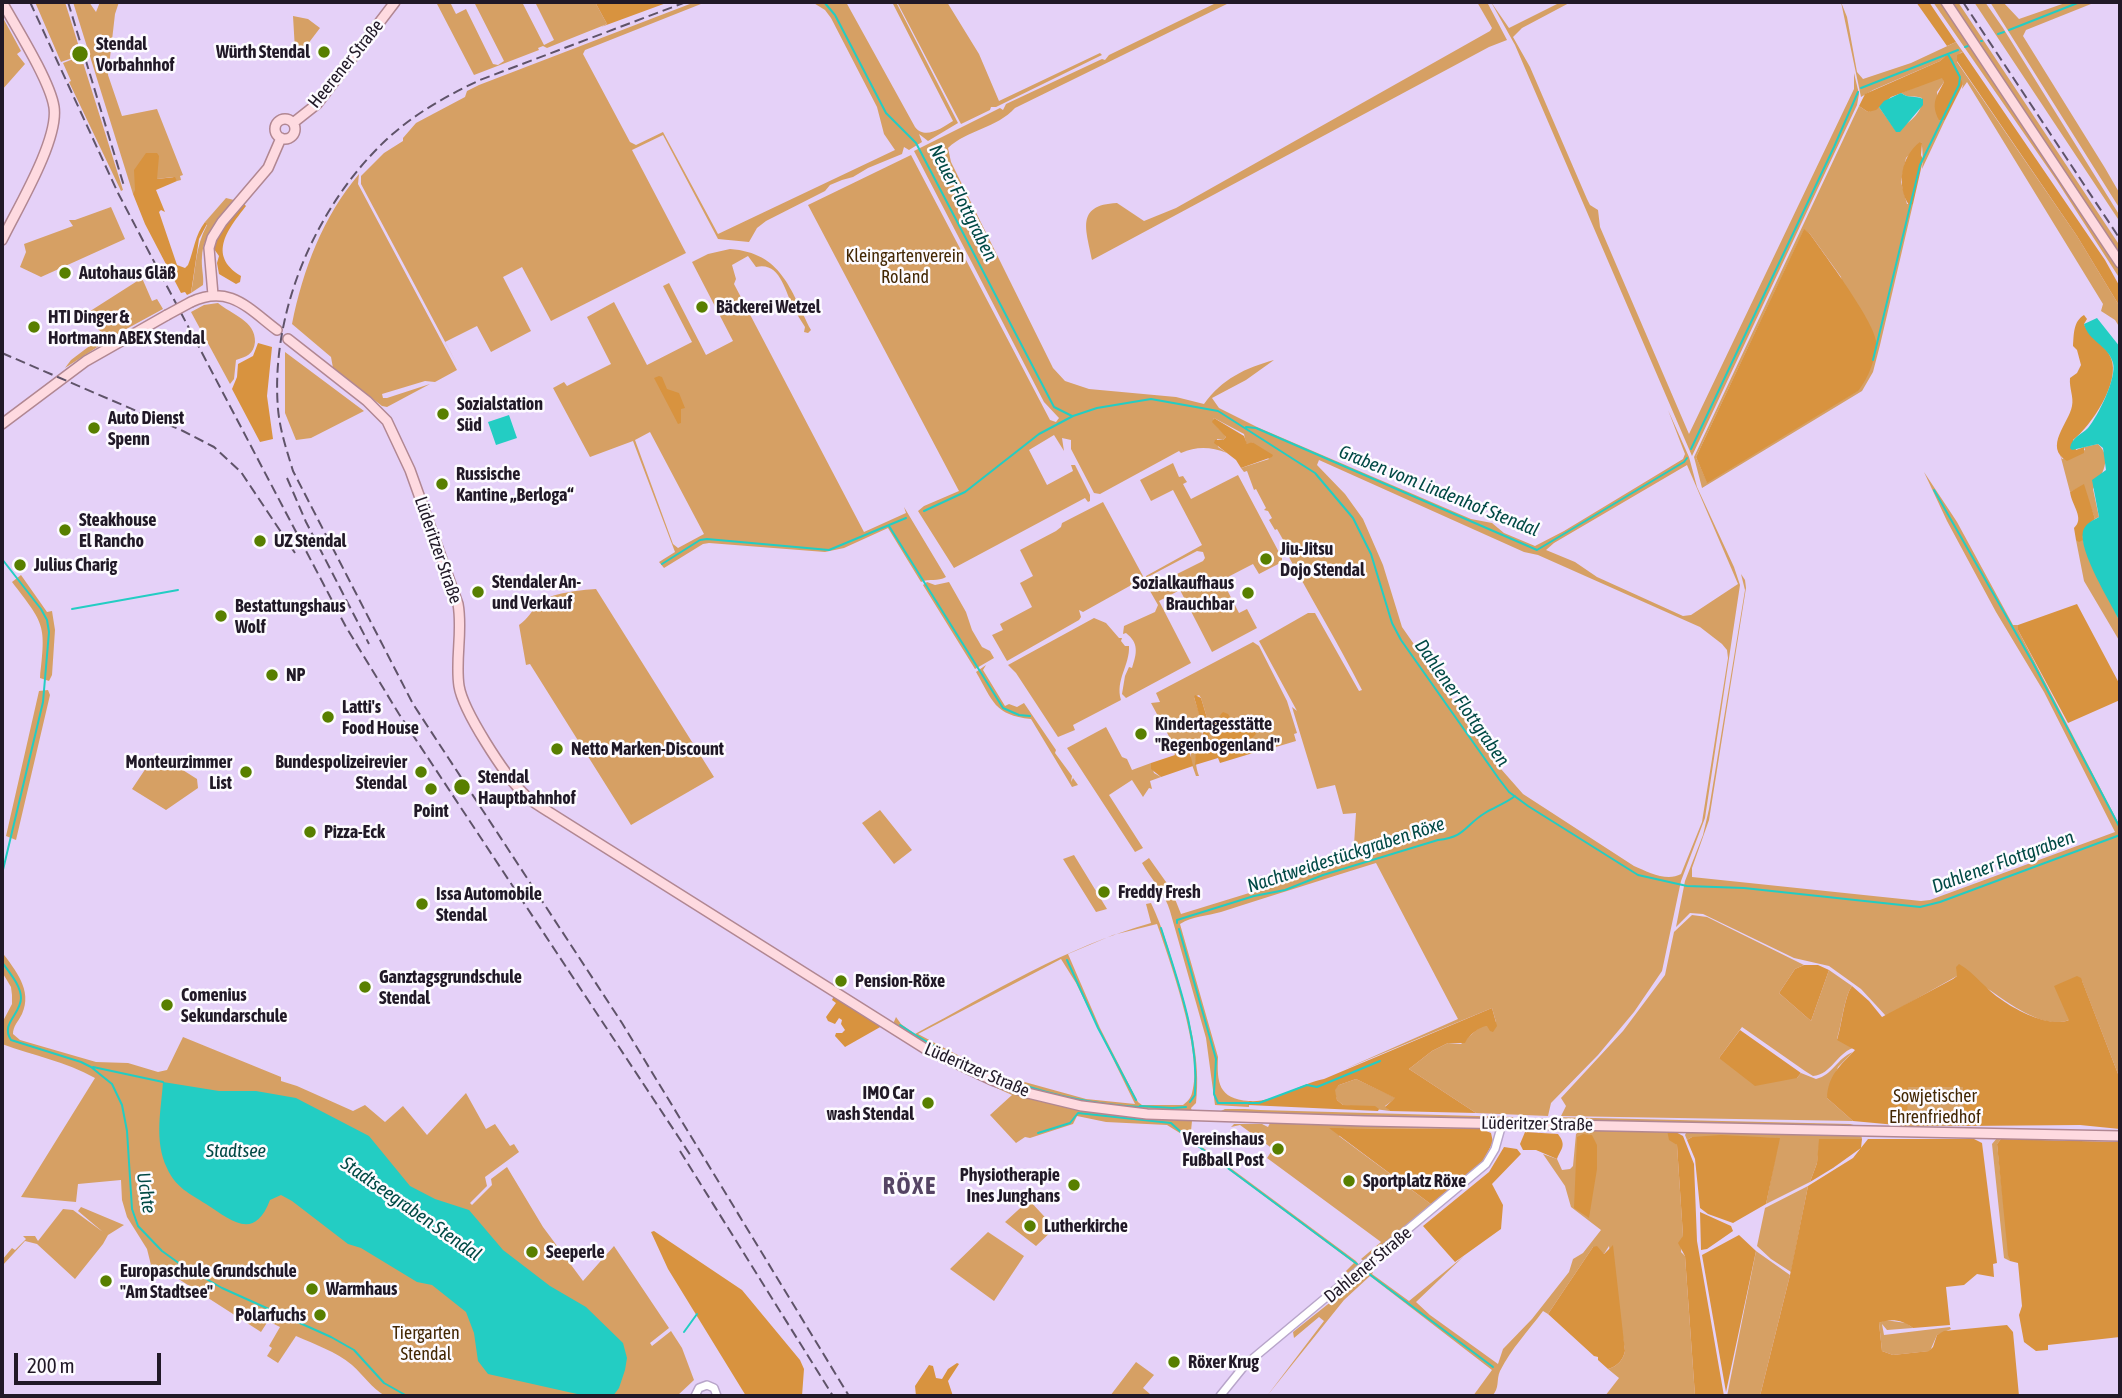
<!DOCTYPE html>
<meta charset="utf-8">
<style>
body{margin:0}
#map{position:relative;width:2122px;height:1398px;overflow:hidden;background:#e5d1f8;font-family:"Asap Condensed",sans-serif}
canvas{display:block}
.frame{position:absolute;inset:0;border:4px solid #211927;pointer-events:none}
.scale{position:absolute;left:14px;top:1353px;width:147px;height:32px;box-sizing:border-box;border:4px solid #211927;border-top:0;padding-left:9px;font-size:21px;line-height:24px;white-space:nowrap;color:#211927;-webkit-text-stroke:5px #fdfbff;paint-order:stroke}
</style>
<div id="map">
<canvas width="2122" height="1398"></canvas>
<div class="frame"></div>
<div class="scale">200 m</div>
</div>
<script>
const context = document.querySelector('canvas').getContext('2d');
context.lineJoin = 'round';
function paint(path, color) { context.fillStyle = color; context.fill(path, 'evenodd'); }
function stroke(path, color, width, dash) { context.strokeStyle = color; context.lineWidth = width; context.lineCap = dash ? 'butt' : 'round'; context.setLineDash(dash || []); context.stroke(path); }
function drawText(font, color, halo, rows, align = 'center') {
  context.font = font + ' "Asap Condensed",sans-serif'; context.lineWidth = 5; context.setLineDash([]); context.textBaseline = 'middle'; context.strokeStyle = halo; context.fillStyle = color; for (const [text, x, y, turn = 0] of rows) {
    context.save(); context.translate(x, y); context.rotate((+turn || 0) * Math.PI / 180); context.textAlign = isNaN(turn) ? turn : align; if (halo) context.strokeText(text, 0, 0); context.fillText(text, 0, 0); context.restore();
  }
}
paint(new Path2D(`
 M35,2H65L79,47L76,49L78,56L61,62Z
 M73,2H89L96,12L100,2H119L115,14L108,75L122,116L157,109L183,175L180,176L181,180L177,181L173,177L157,179L133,194Z
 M436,2H450L456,14L466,9L493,64L498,65L504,61L474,2H522L544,45L554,40L535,2H595L607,24L547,48L543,46L538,48L539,50L474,75Z
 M695,2H706L585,50L583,54L630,142L636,145L663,132L718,234L895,150L884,134L877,107L831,18L825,10L812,2H846L915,127C925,140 942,128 953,121L892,2H896L958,123L928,141L919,134L922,142L909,150L904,147L902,154L868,168L853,177L842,180L830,185L825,191L766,221L757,228L749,242L718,239L663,135L632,150L686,253L551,321L522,267L503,277L531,331L491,352L477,326L445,342L459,368L361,184V176L384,153L403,141V138L416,123L465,97L467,91L479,85Z
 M897,2H947L979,54L999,101L1100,53L1102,55L996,107H991L990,110L961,124Z
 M1218,2H1231L1015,108C997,128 967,130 948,148L951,162L1053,368L1065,381L1089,389L1176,397L1204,404C1222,379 1245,368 1274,360L1246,380L1212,398L1219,408L1257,427L1471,519L1492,523L1504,533L1535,546L1564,531L1683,459L1685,454L1668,410L1689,457L1697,487L1734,567L1740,585L1705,818L1681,881L1662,971L1634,1012L1598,1055L1551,1103L1548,1116L1476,1113L1409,1069L1432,1051L1448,1043L1461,1044L1481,1026L1496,1022L1492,1008L1345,1069L1458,1019L1376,863C1325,879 1273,895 1221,912C1207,916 1193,916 1180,924L1218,1057C1217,1082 1218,1099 1249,1101V1107L1215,1105L1206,1038L1170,911C1165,893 1151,879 1142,863L1149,858L1171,889L1181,914L1353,861L1356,813L1343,814L1335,785L1317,789L1292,707L1297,711L1259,641L1308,613H1315L1359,691L1362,690C1337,641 1309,595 1283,546L1286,545L1277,529L1275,530L1269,520L1272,518L1268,511L1264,510L1266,508L1256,489L1254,490L1247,471L1244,472L1241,468L1269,459L1252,442L1248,445L1246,443L1244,434L1214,418L1213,420C1216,428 1222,430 1226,437L1223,440L1217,439L1218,447L1227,453C1211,447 1197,446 1181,453L1179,451L1100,494L1094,493L1071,449V440L1062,438L1064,451L1054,435L1029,450L1047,485L1073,471L1071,465H1075L1090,495V501L1088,502L1085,498L954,568L918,511L924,506L959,491L808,205L911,155L1050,420L1056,422L1059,418L1044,402L914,151L1000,108L1003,110L1006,104L1102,59L1105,60L1109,55ZM1319,460L1524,552L1538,555L1700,627L1722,644L1727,650L1728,658L1702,822L1681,874C1667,882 1648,872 1634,866L1523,794L1501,769L1402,627L1383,565L1363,519L1345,494L1317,465ZM1687,465L1738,584L1691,615L1683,616L1597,577L1575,562L1546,550L1554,543Z
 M1477,2H1487L1507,40L1489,47L1092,260C1087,231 1074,205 1117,203L1144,221L1176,208L1490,31L1492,28Z
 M1491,2L1509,28L1561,2H1571L1522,28L1513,37L1530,67L1587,199L1590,205L1598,210L1600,227L1689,434L1854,89V73L1859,94L1857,105L1692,456L1515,45Z
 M1841,2L1847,17L1857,72L1863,79L1911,63L1956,42L1963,52L1960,53L1957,62L2077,236L2120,307V328L2115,320L2101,311L2103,304L1967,82L1962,89L1963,84L1945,57L1940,61L1873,90L1861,97Z
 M1933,2H1942L2108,249L2120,269V279L2057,181Z
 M1950,2H1958L2120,246V257Z
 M1974,2H1985L2003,28L2120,216V222Z
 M1990,2H2003L2019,19L2068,2H2096L2026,30L2023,36L2105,168L2120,194V209Z
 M2,16L21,51L17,54L25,64L2,90Z
 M293,16L308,19L320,28L301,53L295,50Z
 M81,56L123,190L121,191L69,82L71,81L63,63Z
 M1938,78H1943L1944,82L1937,92L1939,119L1945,120L1922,169C1923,163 1923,147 1921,142L1906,158L1901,182L1907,204H1913L1880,345L1873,372L1862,391L1702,488L1694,457L1859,106L1868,112L1879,107L1896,131C1908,123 1923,114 1922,98C1915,95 1909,99 1901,93ZM1804,230L1810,234L1841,277L1857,391L1707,482L1696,457Z
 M359,174L358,184L457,370L435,382L425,381L382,394L383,398H387L430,384L387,407L382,406L333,368L331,357L292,324C303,269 323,217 359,174Z
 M226,198L234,200C220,217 203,234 202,257C201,267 204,276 203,285L191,293C196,269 195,247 207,225L205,222Z
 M111,207L125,239L41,277L20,267L26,252L24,244L73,226L69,220H75Z
 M730,249C782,253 790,289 811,330L808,333L804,332L805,327C801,321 797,314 793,307C785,291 780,261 756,267L748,256L732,265L736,279L734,284L864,532L906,513L904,507L946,577C938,582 929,578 921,582L888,528L844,548L825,552L709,543L703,544L664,568L659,562L675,552L633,441L590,457L553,388L564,382L567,386L611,364L587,317L614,302L647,365L692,342L663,286L669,283L706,355L733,341L692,262L708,254ZM650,432L704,534L678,548L673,544L635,440Z
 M142,278L152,301L157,299L163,309L119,333L65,368L71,360L104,335L84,315Z
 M218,303C231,314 256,321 255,342C254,354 246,357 236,360L234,379L230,384L191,312L204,305Z
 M285,352L364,411L311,438L296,440L285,413Z
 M2098,444C2113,458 2102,475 2093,489L2099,517L2095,519L2083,486L2070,492L2060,454L2062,459L2085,450L2084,447Z
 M1173,463L1179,477L1183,476L1187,482L1183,484L1191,499L1238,475L1282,558V562L1259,574L1253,564L1222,580L1239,613L1247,609L1257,628L1212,652L1180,590L1159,601L1191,663L1126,698L1122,694L1125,676L1129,667L1132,668C1137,653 1139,643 1126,633L1123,634L1124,626L1155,612L1158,605L1150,591L1153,586L1203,561L1205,558L1203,552L1197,551L1146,578V576L1202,545L1173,490L1151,501L1140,480Z
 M1924,472L1957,522L2013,625H2018V630L2120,826V1079L2082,981L2069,1020C2043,1030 2009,1003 1988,989C1980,983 1967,980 1957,976L1886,1016L1861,989L1829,966L1794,958L1703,914L1690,913L1676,927L1685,881L1703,835L1709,809L1745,590L1741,574L1745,580L1746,588L1709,820L1692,868V877L1921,901L1930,900L2115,832L2044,692L1996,612L1947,521Z
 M1103,502L1144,578L1083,612L1079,610L1081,617L1079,620L1007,661L992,635L1003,630L1000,624L1032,607L1020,583L1033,576L1020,550L1056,531L1061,527L1062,523Z
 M2076,540H2083L2088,555L2120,622V642L2084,581Z
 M21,575L47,612L52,611L55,630L52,675L49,681L40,678C46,624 45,625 12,582Z
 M927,582L935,585L949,582L966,612L972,630L982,647L990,651L994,658L975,669L923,585Z
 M596,589L714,777L631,825L530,664L526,665L519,625C528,619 532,610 539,603C550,593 580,590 596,589Z
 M1094,618L1106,623L1119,638H1122L1121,641L1125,646H1129C1130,665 1115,680 1121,700L1073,725L1075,730L1058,737L1016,673L1008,665Z
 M1253,642L1259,646L1287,701L1297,733L1294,734L1296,741L1266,750L1264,744L1252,748L1250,740L1253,730L1249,731L1234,726L1214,736L1212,741L1208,739V721L1201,698L1199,695L1194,697C1197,708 1203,720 1202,731C1201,751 1191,753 1199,776H1196L1191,762V751L1181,756L1175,755L1170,746L1172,742L1151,703L1160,702L1156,693Z
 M986,665L983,670L1005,706L1009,704L1017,707L1024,703L1056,750L1055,753L1072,776L1071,782L1073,778L1078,785L1072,787L1031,719C994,715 993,701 976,672Z
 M48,690L50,695L16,840L6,836L39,691Z
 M1106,727L1122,757L1127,759L1132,770L1151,763L1154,773L1161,777L1150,781L1152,789L1149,788L1143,797L1132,780L1109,795L1143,848L1135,852L1067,748Z
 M156,753L197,779L198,788L166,810L132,789Z
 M880,810L912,850L894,864L862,823Z
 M1074,855L1107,909L1096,912L1063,859Z
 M1151,903C1163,928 1170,954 1178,980C1190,1022 1201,1060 1196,1103L1191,1108L1192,1111L1102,1106L1035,1091L997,1078L938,1051L893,1024L896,1017L901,1024L915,1034C993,992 1066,947 1151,923L1146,904ZM1157,924C1170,961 1204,1057 1192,1093C1191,1098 1187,1102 1183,1105H1142L1138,1102L1100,1028L1068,954L1113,935ZM1061,959L1076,983L1135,1104L1086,1099L1003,1076L969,1061L918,1034Z
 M1692,915L1707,917L1804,965L1795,969L1779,993L1811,1021L1829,970L1852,986C1844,997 1842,1024 1837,1039L1853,1048C1836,1054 1832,1074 1813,1076L1805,1071L1742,1027L1719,1058L1797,1078L1801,1073L1816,1079C1833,1075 1837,1058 1853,1052L1838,1067L1827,1098L1853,1121L1561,1116L1566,1106L1561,1098L1623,1031L1665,975L1674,932Z
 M2,952C15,970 33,990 22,1014C18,1022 13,1026 13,1034L20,1040L96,1062L128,1063L158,1072L167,1070L183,1037L281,1077V1081L297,1086L353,1111L365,1105L385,1122L403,1106L427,1135L466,1093L486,1129L495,1124L510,1146L514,1144L519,1152L485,1177L487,1186L470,1203L472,1205L492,1185L491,1179L507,1167L543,1227L583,1281L614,1246L669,1328L650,1343L652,1346L671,1331L682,1348L694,1380L677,1396H385C371,1387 364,1376 352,1365C335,1351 316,1345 296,1336L278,1363L267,1356L272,1348L269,1346L280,1327L268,1321L261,1332L163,1269L155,1281L147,1249L127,1217L122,1200L121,1180L78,1184L76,1202L21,1197L95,1078C65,1061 34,1056 2,1044V1023L12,1004V995L11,987L2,972Z
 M1356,1079L1396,1098L1385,1106L1390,1111L1343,1105L1337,1100L1334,1090L1339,1085Z
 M994,1084L1093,1112L1143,1118L1192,1121L1191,1131L1183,1135L1167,1125L1106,1122L1077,1116L1073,1124L1030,1138L1025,1137L1016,1143L990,1115L1012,1095L992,1086Z
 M1907,1087H1964V1126H1907Z
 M1245,1109L1260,1110L1513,1117L1512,1120L1310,1117L1219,1112L1225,1109Z
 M1552,1117L1850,1124L1861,1127L1552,1121Z
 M1270,1123L1479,1126L1482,1129L1344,1128L1339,1136L1432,1205L1364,1261L1361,1259L1381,1242L1267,1158L1273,1149L1240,1125L1231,1127L1234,1124H1262L1268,1127Z
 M1582,1129L1667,1130L1677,1145L1683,1236L1681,1252L1685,1256L1695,1396H1605L1619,1378L1608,1369C1618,1366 1623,1360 1625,1351L1609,1246L1604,1254L1593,1247L1548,1314L1543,1311C1529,1330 1511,1349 1500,1371C1496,1380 1500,1388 1492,1396H1473L1492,1370L1370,1276L1344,1300L1267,1396L1324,1321L1319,1317L1294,1338L1293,1332L1367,1273L1373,1272L1372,1274L1409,1301L1464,1256L1416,1302L1430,1315L1498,1364L1503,1349L1532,1319L1569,1272L1573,1259L1583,1253L1601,1230L1571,1207L1565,1186L1543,1154L1557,1159L1562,1170L1570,1169L1573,1166L1576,1134Z
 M1687,1131L1861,1134L1862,1139H1820L1817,1163L1810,1182L1766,1204L1779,1138L1692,1137L1687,1140L1685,1135Z
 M2038,1137L2040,1140L2001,1139L1997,1144L2010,1261L2004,1258L1992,1144L1997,1138Z
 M1190,1138L1356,1261L1359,1265L1349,1274L1346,1271L1354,1263L1189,1140Z
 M1808,1186L1791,1272L1771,1259L1757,1246L1765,1208Z
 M1029,1200L1055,1228L1036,1246L1005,1222Z
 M81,1207L124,1225L108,1235L103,1244L75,1279L37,1244L25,1241L2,1266V1260L12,1248L15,1250L26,1239L23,1236H35L38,1241L63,1209L73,1210L103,1232L78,1211Z
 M988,1232L1024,1256L994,1301L950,1269Z
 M1756,1251L1790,1275L1760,1396H1727Z
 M1885,1320L1906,1323L1913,1328L1887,1330L1882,1324L1884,1335L1950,1327L1951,1329L1937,1335L1930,1351L1893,1355L1882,1351L1879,1323Z
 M1136,1362L1154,1375L1143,1388L1150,1394L1148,1396H1110Z`), '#d6a064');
paint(new Path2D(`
 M595,2H669L601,27L607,24Z
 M1916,2H1929L1956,42L1947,46Z
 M1963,52L2105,260L2120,287V307L2077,236L1957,61V55Z
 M1947,55L1952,58L1963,84L1945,120H1939C1930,103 1937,96 1944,82L1942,78L1891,97L1876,110L1868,112L1859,106L1865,94L1940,61Z
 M1920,142L1922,143L1921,155L1923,160L1913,204L1909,205C1896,186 1901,156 1920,142Z
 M146,153H157L159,156L157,179L175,177L177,181L156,190L165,212L161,210L159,212L177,265L185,268L188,265C194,250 195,235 205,222L207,224L199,239L191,293L187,295L185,292L181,293L145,224L133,194L135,190L134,170Z
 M244,204L246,206C229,228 206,255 241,276L240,282L236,284L219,274L217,263L219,256L214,249L219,233Z
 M1804,229L1810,234C1824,254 1874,321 1876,341C1877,357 1868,379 1858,391L1707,483L1696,457Z
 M2084,315L2087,319L2084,324C2090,339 2106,345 2111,358C2121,382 2091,426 2073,440L2076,450L2084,447V453L2067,461C2043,447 2069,423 2072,406C2074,397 2069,388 2070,378L2077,373L2081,365L2077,350L2073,346C2074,334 2073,322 2084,315Z
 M258,343L272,347L267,396L273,439L260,442L232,389L237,377L238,364L253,356Z
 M659,376L662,377L667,389L679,393L685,408L681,409V423L678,424L654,378Z
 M1214,418L1244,436L1247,444L1252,442L1273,455L1272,457L1241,468L1236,460L1214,443L1215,440H1223L1226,437L1212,422Z
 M2084,484L2095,519C2086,525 2082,530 2083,540L2079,542L2076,540L2074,528C2085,518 2072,506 2070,492Z
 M2077,604L2120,685V700L2068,723L2018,630V625Z
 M1195,695L1201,698L1208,721L1209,739L1212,740C1218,730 1213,722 1223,712L1228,714L1238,729L1243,724L1249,731H1255L1256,734L1250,740L1253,753L1220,763L1218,758L1195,765L1196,750L1202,741L1203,728L1194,697Z
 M1189,749L1193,766L1161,777L1151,769V763L1175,755L1181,756L1183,752Z
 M1959,964C1975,973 1986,990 2002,1000C2017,1011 2051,1028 2069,1020L2054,986L2077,976L2081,978L2120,1079V1129L2080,1125L1964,1126L1963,1087H1908L1907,1126L1853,1121L1827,1098C1828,1075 1840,1066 1855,1050L1837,1040C1842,1025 1844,997 1852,986L1869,1001L1882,1017L1953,979L1957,976L1956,967Z
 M1804,965H1818L1829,970L1811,1021L1779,993L1795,969Z
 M834,996L882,1026L845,1047L835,1036L836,1033H842L845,1030L841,1024L842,1020L839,1018L835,1024L828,1021L826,1017L836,1003L832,1000Z
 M1492,1008L1497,1026L1493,1032L1490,1031L1487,1026C1480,1026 1468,1036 1465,1043H1448L1432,1051L1409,1069L1476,1113L1390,1111L1385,1107L1395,1098L1356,1079L1339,1085L1335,1090L1337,1100L1343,1105L1375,1106L1379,1109L1378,1111L1248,1105L1249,1101C1274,1103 1299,1084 1324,1079Z
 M1740,1030L1801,1073L1797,1078L1755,1086L1719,1058Z
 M1329,1128L1482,1129L1491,1133L1493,1142L1482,1163L1432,1205Z
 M1667,1130L1674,1131L1683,1136L1694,1164L1697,1241L1724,1396H1695L1685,1256L1678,1243L1683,1236L1677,1145L1669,1140Z
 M1525,1132L1558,1134C1567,1146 1561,1148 1557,1159L1536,1150H1523L1520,1144Z
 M1583,1134L1592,1135L1597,1145V1169L1589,1218L1574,1208L1577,1137Z
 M1721,1135L1780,1138L1766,1204L1733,1223L1708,1214L1700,1208L1695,1159L1687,1140L1692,1137Z
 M1819,1139H1862L1861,1148L1833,1168L1810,1182L1817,1163Z
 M1868,1139H1974L1982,1143L1997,1263L1993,1264L1994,1277L1977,1274L1964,1285L1946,1287L1950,1325L1913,1328C1903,1320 1890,1318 1879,1323L1882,1351L1893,1355L1929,1351L1933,1347L1937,1335L1944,1331L2007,1325L2013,1332L2019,1396H1760L1790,1275L1808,1186L1853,1158Z
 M2001,1139L2120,1142V1337L2048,1345V1350L2036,1351L2024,1342L2019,1315L2022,1306L2018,1263L2010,1261L2008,1255L1997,1144Z
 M1504,1147L1517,1149L1521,1154L1492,1184L1503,1205L1501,1229L1455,1262L1423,1226L1489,1172Z
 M1700,1212L1731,1226L1733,1231L1707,1249L1701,1250Z
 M654,1231L742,1290L800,1360L804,1369L802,1396H746L668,1269L651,1232Z
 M1739,1235L1756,1251L1726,1392L1702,1255Z
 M1613,1245L1625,1351C1623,1360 1618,1366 1608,1369L1598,1360V1357L1594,1356L1548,1314L1593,1247L1597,1246L1604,1254Z
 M957,1363L959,1364L948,1381L953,1396H916L915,1386L929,1365L933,1366L936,1378L942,1379L948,1369Z`), '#d8933f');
paint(new Path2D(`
 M1901,93C1909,99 1915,95 1923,99V105L1900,132H1896L1879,107L1884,101Z
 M2097,318L2120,347V622C2111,603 2078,551 2083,531C2086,523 2092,521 2099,517L2092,480L2106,470L2103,448L2098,444L2072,450L2070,448C2072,437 2081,435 2088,428C2098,416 2117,378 2113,363C2109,346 2088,341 2084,324Z
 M509,415L517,438L496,445L488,422Z
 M163,1082L219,1091H256L296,1098L369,1136L410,1186L435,1199L469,1210L503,1250L550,1286L586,1307L623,1343L627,1358L625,1370L619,1388L613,1396H586L488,1374L478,1361L474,1333L466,1312L432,1285L417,1282L361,1248L348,1244L292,1201L281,1195L270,1200C254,1242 231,1220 206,1204C190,1194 175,1187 167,1168C154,1141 161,1111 163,1082Z`), '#23cdc3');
stroke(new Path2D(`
 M824,2L835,15L886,113L916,143L1054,407L1072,416
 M2009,30L2080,2
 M1998,34L2004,32
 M1981,41H1982
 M1965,47L1968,46
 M1861,88L1958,50
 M1873,360L1920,165L1959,85L1960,77L1948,54
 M1246,427L1256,428L1537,550L1684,462L1687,458
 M1691,449L1834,147L1858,92
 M1934,490L2033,663L2120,828
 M924,511L965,492L1039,434L1073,416L1097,408L1151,399L1218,411L1315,473L1353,518L1371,554L1392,623L1401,640L1499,779L1509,792L1528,806L1638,875L1687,886L1744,888L1920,907L1940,902L2120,835
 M889,526L1003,708L1019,715L1030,716
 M2,559L41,609L47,620L49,632L43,702L2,874
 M662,564L700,540L707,539L829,550L906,518
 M72,609L178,590
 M1177,923V920L1254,896L1285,890L1323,875L1438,840C1466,837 1465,825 1485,813C1495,807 1506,803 1515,796
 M1161,928C1178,982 1199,1037 1195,1094
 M1179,929L1216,1059L1214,1093
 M1067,960L1098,1028L1136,1100
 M2,962C8,971 21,985 21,998C21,1014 0,1024 11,1040L81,1062L91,1067L112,1084L122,1105L127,1131L132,1209L138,1226L162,1251L180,1264L222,1288L331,1337L354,1350L384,1383L407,1396
 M900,1025C970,1072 1056,1103 1141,1107
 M93,1067L163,1082
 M1214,1094L1218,1103H1259L1307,1085L1317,1087L1380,1061
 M1190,1102L1195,1095
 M1140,1106L1172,1108
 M1173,1108L1186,1107
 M1171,1123L1183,1134
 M1038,1133L1070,1123L1078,1113L1171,1123
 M1190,1140L1357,1264
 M1369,1274L1493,1367
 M684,1332L697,1314`), '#23cdc3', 2);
const minor = new Path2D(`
 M695,1396L699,1388L707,1385L714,1388L717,1396
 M1220,1396L1245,1365L1486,1164L1495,1149L1502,1124`);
const major = new Path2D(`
 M2,2C16,27 50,81 54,107C59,140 17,209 2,240
 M1946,2L2120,263
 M275 129a10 10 0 1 1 20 0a10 10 0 1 1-20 0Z
 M293,123L317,104L395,2
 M213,295L209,248L212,238L222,222L268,168L281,138
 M191,302C229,284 248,308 277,330
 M288,339L367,401L387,421L410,470L458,604C463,631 455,659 459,686C463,711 504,774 523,793C530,801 540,806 549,812L924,1048L992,1080L1028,1093L1082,1106L1147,1114L1365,1121L2120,1136
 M2,424L86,361L167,315`);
stroke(minor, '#b8a5ca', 10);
stroke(major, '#b18792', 12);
stroke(minor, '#fff', 7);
stroke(major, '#fedae0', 9);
stroke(new Path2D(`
 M30,2L118,193L346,627L399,714L691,1156
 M68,2L124,186
 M686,2L480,80C446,96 414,114 386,140C316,206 270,312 278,409C280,431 287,451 293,471L413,704L622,1023L849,1396
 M1963,2L2120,239
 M2,353L183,431L214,447L241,472L295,553
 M287,478L306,522L369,644
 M680,1151L833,1396`), '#5f5369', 2, [10, 5]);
const majorBridge = new Path2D(`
 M167,315L191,302`);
stroke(majorBridge, '#b18792', 12, []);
stroke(majorBridge, '#fedae0', 9);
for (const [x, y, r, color] of [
 [324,52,7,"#587f00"],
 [80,54,9,"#587f00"],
 [65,273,7,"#587f00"],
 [702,307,7,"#587f00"],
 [34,327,7,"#587f00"],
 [443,414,7,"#587f00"],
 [94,428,7,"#587f00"],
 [442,484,7,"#587f00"],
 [65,530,7,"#587f00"],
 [260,541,7,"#587f00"],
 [1266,559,7,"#587f00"],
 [20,565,7,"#587f00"],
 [478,592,7,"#587f00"],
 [1248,593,7,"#587f00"],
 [221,616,7,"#587f00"],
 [272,675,7,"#587f00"],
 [328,717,7,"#587f00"],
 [1141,734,7,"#587f00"],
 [557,749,7,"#587f00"],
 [246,772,7,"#587f00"],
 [421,772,7,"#587f00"],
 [462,787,9,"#587f00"],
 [431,789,7,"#587f00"],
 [310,832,7,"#587f00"],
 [1104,892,7,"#587f00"],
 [422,904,7,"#587f00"],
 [841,981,7,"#587f00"],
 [365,987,7,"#587f00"],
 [167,1005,7,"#587f00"],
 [928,1103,7,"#587f00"],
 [1278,1149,7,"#587f00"],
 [1349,1181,7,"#587f00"],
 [1074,1185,7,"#587f00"],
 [1030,1226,7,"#587f00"],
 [532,1252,7,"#587f00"],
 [106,1281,7,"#587f00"],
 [312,1289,7,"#587f00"],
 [320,1315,7,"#587f00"],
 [1174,1362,7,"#587f00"]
]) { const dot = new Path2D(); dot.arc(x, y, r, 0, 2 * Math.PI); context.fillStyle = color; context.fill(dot); stroke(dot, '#fdfbff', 2.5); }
drawText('bold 18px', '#211927', '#fdfbff', [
 ["Stendal",96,44],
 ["Vorbahnhof",96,65],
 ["Würth Stendal",310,52,"right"],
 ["Autohaus Gläß",79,273],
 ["Bäckerei Wetzel",716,307],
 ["HTI Dinger &",48,317],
 ["Hortmann ABEX Stendal",48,338],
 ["Sozialstation",457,404],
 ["Süd",457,425],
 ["Auto Dienst",108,418],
 ["Spenn",108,439],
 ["Russische",456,474],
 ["Kantine „Berloga“",456,495],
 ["Steakhouse",79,520],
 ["El Rancho",79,541],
 ["UZ Stendal",274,541],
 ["Jiu-Jitsu",1280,549],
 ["Dojo Stendal",1280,570],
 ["Julius Charig",34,565],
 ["Stendaler An-",492,582],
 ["und Verkauf",492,603],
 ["Sozialkaufhaus",1234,583,"right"],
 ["Brauchbar",1234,604,"right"],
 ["Bestattungshaus",235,606],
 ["Wolf",235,627],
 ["NP",286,675],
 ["Latti's",342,707],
 ["Food House",342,728],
 ["Kindertagesstätte",1155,724],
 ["\"Regenbogenland\"",1155,745],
 ["Netto Marken-Discount",571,749],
 ["Monteurzimmer",232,762,"right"],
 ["List",232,783,"right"],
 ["Bundespolizeirevier",407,762,"right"],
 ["Stendal",407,783,"right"],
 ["Stendal",478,777],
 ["Hauptbahnhof",478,798],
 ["Point",431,811,"center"],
 ["Pizza-Eck",324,832],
 ["Freddy Fresh",1118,892],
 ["Issa Automobile",436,894],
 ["Stendal",436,915],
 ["Ganztagsgrundschule",379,977],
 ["Stendal",379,998],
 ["Pension-Röxe",855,981],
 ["Comenius",181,995],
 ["Sekundarschule",181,1016],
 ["IMO Car",914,1093,"right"],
 ["wash Stendal",914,1114,"right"],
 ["Vereinshaus",1264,1139,"right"],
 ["Fußball Post",1264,1160,"right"],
 ["Physiotherapie",1060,1175,"right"],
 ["Ines Junghans",1060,1196,"right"],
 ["Sportplatz Röxe",1363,1181],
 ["Lutherkirche",1044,1226],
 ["Seeperle",546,1252],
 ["Europaschule Grundschule",120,1271],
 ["\"Am Stadtsee\"",120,1292],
 ["Warmhaus",326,1289],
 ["Polarfuchs",306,1315,"right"],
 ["Röxer Krug",1188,1362]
], 'left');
drawText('18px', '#211927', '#fdfbff', [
 ["Heerener Straße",346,64,-51],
 ["Lüderitzer Straße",438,550,71],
 ["Lüderitzer Straße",977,1070,23],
 ["Lüderitzer Straße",1537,1124,1],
 ["Dahlener Straße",1368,1265,-40]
]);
drawText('18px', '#432703', '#fdfbff', [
 ["Kleingartenverein",905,256],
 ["Roland",905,277],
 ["Sowjetischer",1935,1096],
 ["Ehrenfriedhof",1935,1117],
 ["Tiergarten",426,1333],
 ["Stendal",426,1354]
]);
drawText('italic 19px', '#014945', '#fdfbff', [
 ["Neuer Flottgraben",963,203,63],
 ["Graben vom Lindenhof Stendal",1439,491,22],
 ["Dahlener Flottgraben",1462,703,55],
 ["Nachtweidestückgraben Röxe",1346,855,-18],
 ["Dahlener Flottgraben",2003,862,-20],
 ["Stadtsee",236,1151],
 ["Uchte",146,1193,81],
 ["Stadtseegraben Stendal",411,1209,35]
]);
context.letterSpacing = '2px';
drawText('bold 24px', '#554464', '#fdfbff', [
 ["RÖXE",910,1186]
]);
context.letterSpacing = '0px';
</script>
